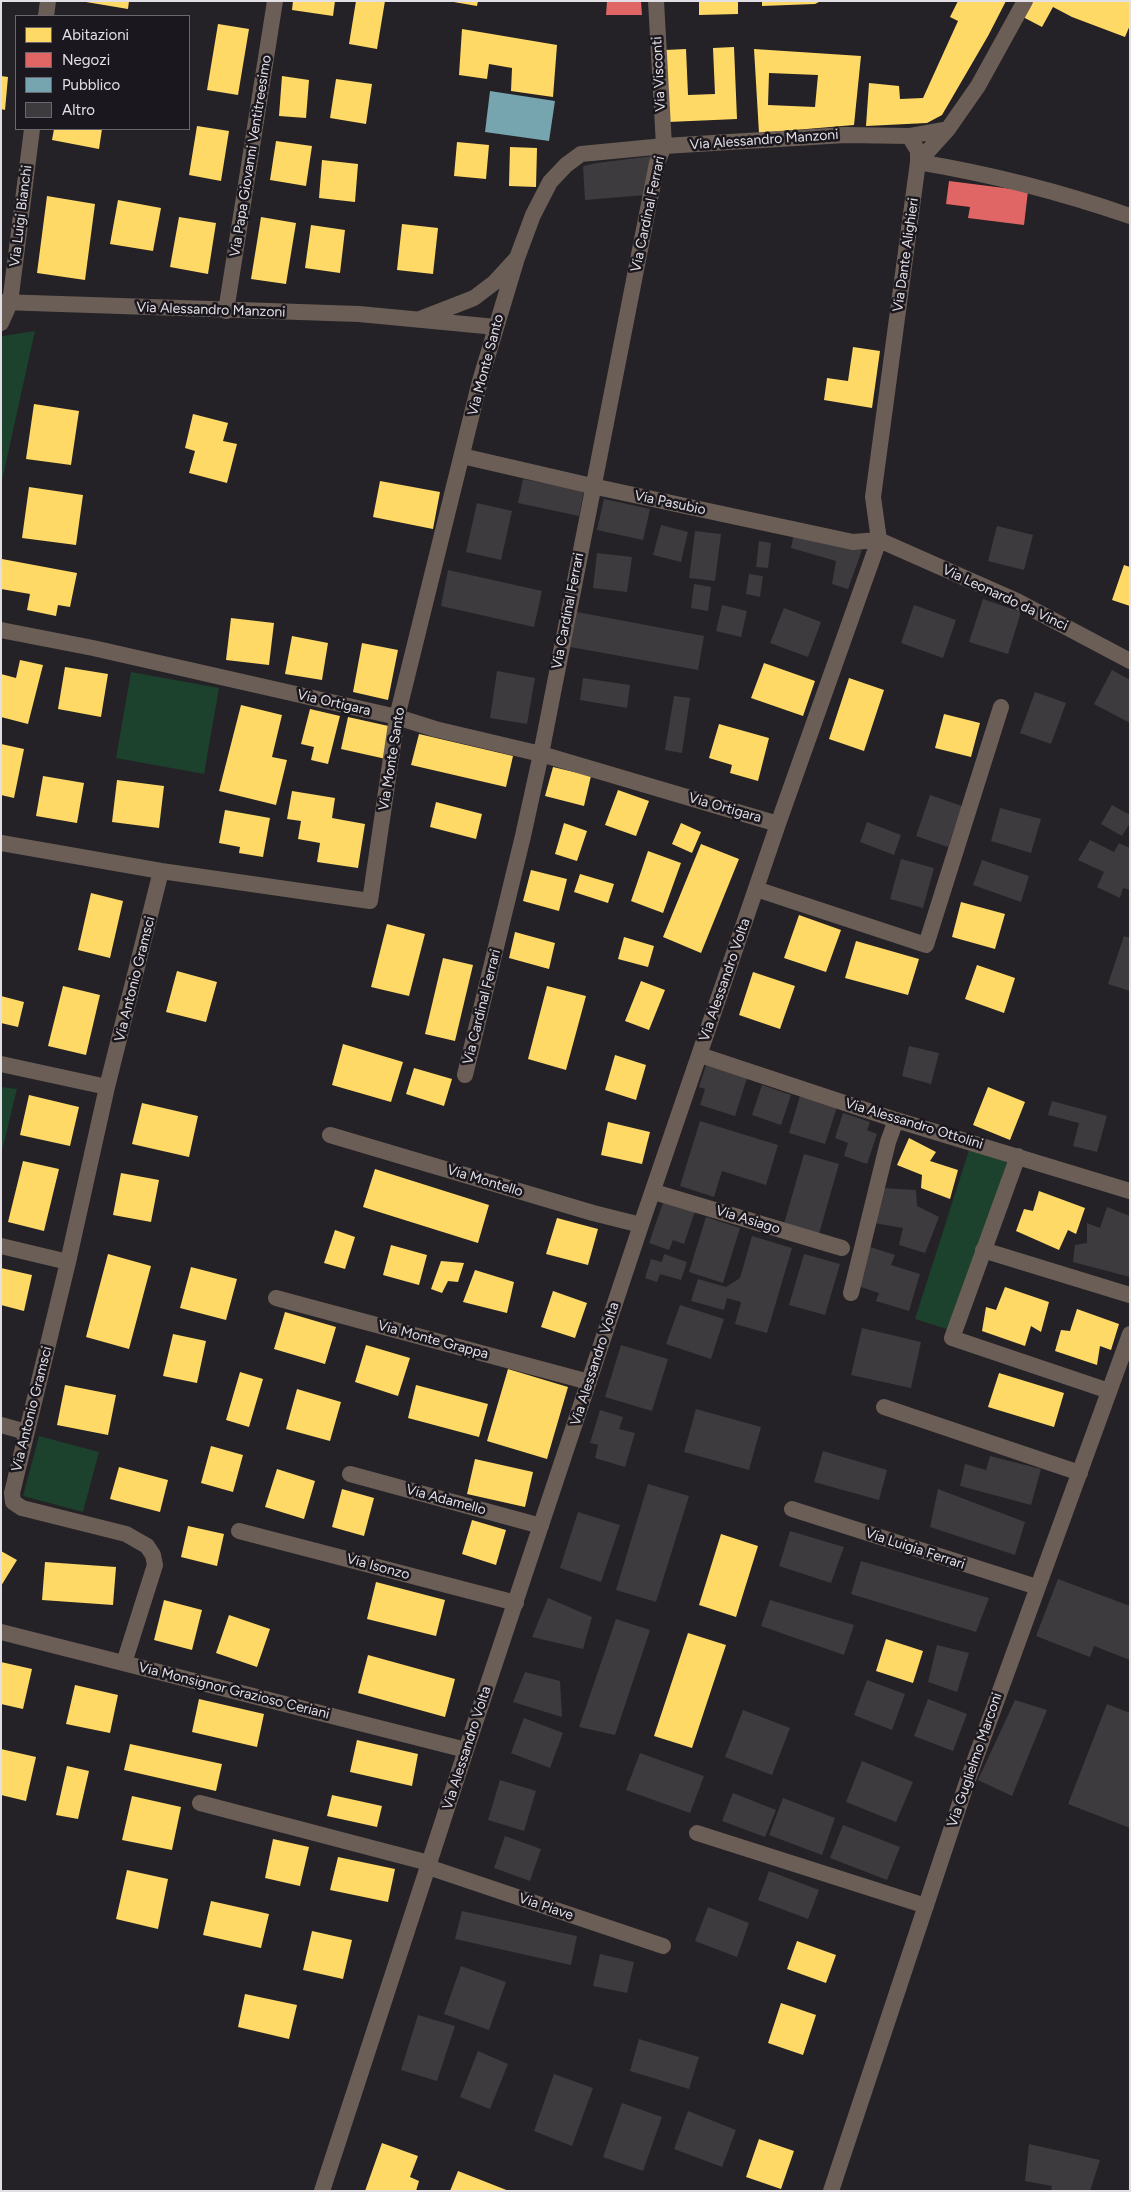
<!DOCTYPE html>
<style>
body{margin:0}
#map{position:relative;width:1131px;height:2192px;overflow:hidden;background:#242226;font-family:Figtree,sans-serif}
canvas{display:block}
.frame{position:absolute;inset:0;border:2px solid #e2dfe5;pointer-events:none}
.legend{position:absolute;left:15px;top:15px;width:175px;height:115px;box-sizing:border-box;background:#1b171e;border:1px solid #6b676e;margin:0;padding:6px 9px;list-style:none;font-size:15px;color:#e2dfe5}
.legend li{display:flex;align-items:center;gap:10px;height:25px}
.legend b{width:25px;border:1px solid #6b676e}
</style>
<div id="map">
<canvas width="1131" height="2192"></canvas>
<div class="frame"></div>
<ul class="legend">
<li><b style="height:14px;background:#ffd966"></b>Abitazioni</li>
<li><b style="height:14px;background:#e06666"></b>Negozi</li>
<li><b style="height:14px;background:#76a5af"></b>Pubblico</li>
<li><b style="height:14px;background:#3e3b3e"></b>Altro</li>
</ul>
</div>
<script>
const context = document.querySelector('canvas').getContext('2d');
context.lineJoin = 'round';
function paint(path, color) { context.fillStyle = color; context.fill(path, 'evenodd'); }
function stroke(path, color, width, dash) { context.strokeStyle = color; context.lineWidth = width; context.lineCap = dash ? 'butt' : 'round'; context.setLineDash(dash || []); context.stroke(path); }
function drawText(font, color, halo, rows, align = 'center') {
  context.font = font + ' Figtree,sans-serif'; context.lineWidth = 5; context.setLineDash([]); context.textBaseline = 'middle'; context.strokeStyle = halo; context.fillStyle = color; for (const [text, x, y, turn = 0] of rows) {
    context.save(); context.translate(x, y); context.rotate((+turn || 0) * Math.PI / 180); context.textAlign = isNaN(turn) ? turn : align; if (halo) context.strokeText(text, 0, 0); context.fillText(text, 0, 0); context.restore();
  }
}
paint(new Path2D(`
 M35,331L33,340L1,485V338L3,336Z
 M131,672L219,688L204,774L116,758Z
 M1,1087L17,1089L1,1155Z
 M970,1147L1008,1159L953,1331L915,1319Z
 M39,1436L99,1452L83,1512L23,1496Z`), '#1c412c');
paint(new Path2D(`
 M80,1H129L128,9Z
 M293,1H335L333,16L292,10Z
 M356,1H385L377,49L349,44Z
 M448,1H478L477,6Z
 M699,1H738V14L699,15Z
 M762,1H821L815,4L762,6Z
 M958,1H1006L988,36L942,115L927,123L866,126L869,83L899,86L900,99L923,98L958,21L950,17Z
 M1033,1H1130V25L1125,37L1072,17L1053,7L1042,27L1023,17Z
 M218,24L249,29L238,95L207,90Z
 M462,29L557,45L553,97L511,91L512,68L489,64L487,79L459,75Z
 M734,47L737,119L668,122L665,50L686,49L688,95L715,94L713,48Z
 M754,49L861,56L854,125L759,133ZM769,73L818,75L815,107L768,105Z
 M1,76L8,77L5,110L1,109Z
 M282,76L309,80L306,118L279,116Z
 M336,79L372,84L366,124L330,118Z
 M197,126L229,131L221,181L189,175Z
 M54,129H102L99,149L52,140Z
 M276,141L312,146L306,186L270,180Z
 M457,142L489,145L486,179L454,176Z
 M510,147L537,148L536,187L509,186Z
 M322,160L358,164L355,202L319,198Z
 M47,196L95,204L85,280L37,273Z
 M118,200L161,208L153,251L110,244Z
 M179,217L216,223L208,274L170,267Z
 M261,217L296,223L286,284L251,279Z
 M402,224L438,228L433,274L397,270Z
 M311,225L345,230L340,273L305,268Z
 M853,347L880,351L872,408L824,400L827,378L848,381Z
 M34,404L79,411L71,465L26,459Z
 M193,414L228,423L223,441L237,444L227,483L189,473L195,451L185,448Z
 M380,481L440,492L433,529L373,517Z
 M29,487L83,495L76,545L22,538Z
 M2,559L77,573L70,607L58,605L56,616L27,610L30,594L1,589Z
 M1124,565L1130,567V606L1112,600Z
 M231,618L274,623L269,665L226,660Z
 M292,636L328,643L322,680L285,674Z
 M362,643L398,650L388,700L353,692Z
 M20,660L43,665L28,724L1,717V674L16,678Z
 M764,663L815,681L803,716L751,698Z
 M65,667L108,674L101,717L58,709Z
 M849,678L884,690L864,751L829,739Z
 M241,705L282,715L272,757L287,760L276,805L219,791Z
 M310,709L340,716L328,764L311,760L314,747L301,744Z
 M944,714L980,723L971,757L935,748Z
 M348,717L393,727L386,759L341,749Z
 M719,724L769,738L758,781L730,773L732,765L709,758Z
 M419,734L513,756L506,787L411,765Z
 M1,744L24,749L14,798L1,795Z
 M553,767L591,776L584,806L545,796Z
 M43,776L84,783L77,823L36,816Z
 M117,780L164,786L159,828L112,822Z
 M618,790L649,801L636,836L605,825Z
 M292,791L335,798L332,818L365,824L358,868L317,862L320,843L298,839L301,821L287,819Z
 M436,802L482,814L476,839L430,827Z
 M225,810L270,818L263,857L239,853L240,847L219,843Z
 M564,823L587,831L577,861L555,854Z
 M681,823L701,832L692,853L672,844Z
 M701,844L739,859L701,953L663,937Z
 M648,851L681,863L663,913L631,901Z
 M531,870L567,879L559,911L523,901Z
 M580,874L614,884L608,903L574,892Z
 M91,893L123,901L110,958L78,950Z
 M961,902L1005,914L995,949L952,937Z
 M799,915L841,930L826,972L784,958Z
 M387,924L425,934L409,996L371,987Z
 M515,932L555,943L549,969L509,958Z
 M624,937L654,946L648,967L618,959Z
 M856,941L919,959L908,995L845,978Z
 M443,958L473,965L455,1041L425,1034Z
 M977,965L1015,978L1004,1013L965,999Z
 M177,971L217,982L206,1022L166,1012Z
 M753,972L795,986L780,1029L739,1015Z
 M641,981L665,990L649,1030L625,1021Z
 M63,986L100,995L86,1055L48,1046Z
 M547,986L586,996L566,1070L528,1059Z
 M1,996L24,1002L18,1027L1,1023Z
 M343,1044L403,1062L391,1102L332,1085Z
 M615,1055L646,1065L636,1100L605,1090Z
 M414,1068L452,1079L444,1106L406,1094Z
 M988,1087L1025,1102L1010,1140L973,1125Z
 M29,1095L79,1107L70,1146L20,1135Z
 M142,1103L198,1116L189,1157L132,1144Z
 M608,1122L650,1132L642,1164L601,1155Z
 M909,1138L936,1152L930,1161L958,1170L950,1199L921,1188L922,1175L897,1165Z
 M23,1161L59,1169L44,1231L8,1222Z
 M375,1169L489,1205L478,1243L363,1207Z
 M121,1173L159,1180L151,1222L113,1215Z
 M1039,1191L1085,1208L1076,1234L1068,1230L1059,1250L1016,1231L1024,1209L1033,1211Z
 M557,1218L598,1229L588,1265L546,1254Z
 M335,1230L355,1237L345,1269L324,1263Z
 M391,1245L427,1255L419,1285L383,1275Z
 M108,1254L151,1266L129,1349L86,1337Z
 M441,1261L464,1263L458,1282L448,1281L442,1293L431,1289Z
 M191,1267L237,1279L226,1320L180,1308Z
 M1,1268L32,1275L24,1311L1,1305Z
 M475,1270L514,1282L507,1313L463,1302Z
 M1005,1287L1049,1302L1041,1332L1031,1326L1025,1346L982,1331L986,1307L996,1310Z
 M553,1291L587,1303L575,1338L541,1327Z
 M1077,1309L1119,1324L1111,1350L1100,1346L1097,1365L1055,1351L1061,1330L1070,1331Z
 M285,1312L336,1327L325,1364L274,1349Z
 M173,1334L206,1341L197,1383L163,1376Z
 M366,1345L410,1358L398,1396L355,1382Z
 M508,1369L568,1387L547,1459L487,1441Z
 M240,1372L263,1379L249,1427L226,1420Z
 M999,1373L1064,1393L1054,1427L988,1407Z
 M65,1385L116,1395L108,1435L57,1425Z
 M416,1385L488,1404L479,1437L408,1418Z
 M297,1389L341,1402L330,1441L286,1429Z
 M211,1446L243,1455L233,1492L201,1483Z
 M475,1459L533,1472L525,1507L467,1494Z
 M119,1467L168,1480L160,1512L110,1499Z
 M277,1469L315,1481L304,1519L265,1507Z
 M342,1489L374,1498L364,1536L332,1527Z
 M472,1520L506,1530L496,1565L462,1554Z
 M188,1526L224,1534L217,1566L181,1557Z
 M721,1534L758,1546L736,1617L699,1605Z
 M1,1551L17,1560L1,1586Z
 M45,1562L116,1567L113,1605L42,1600Z
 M376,1582L445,1600L436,1636L367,1619Z
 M164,1600L202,1610L192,1650L154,1640Z
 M229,1615L270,1629L257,1667L216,1653Z
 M688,1633L726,1645L692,1748L654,1736Z
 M886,1639L923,1651L913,1683L876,1671Z
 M368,1655L455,1679L445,1717L358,1693Z
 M1,1662L32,1669L23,1709L1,1704Z
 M75,1685L118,1695L110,1733L66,1724Z
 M199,1699L264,1714L257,1747L192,1732Z
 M357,1740L418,1754L412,1786L350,1772Z
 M130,1744L222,1764L216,1791L124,1770Z
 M1,1749L36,1757L26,1801L1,1795Z
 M67,1766L89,1771L78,1819L56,1815Z
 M332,1795L382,1806L377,1827L327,1816Z
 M132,1796L181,1807L172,1850L122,1840Z
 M273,1839L309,1847L300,1886L265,1878Z
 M338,1857L395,1869L388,1902L330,1890Z
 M127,1870L168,1879L158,1929L116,1919Z
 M211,1901L269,1914L261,1948L203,1935Z
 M312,1931L352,1940L343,1979L303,1970Z
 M797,1941L836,1955L826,1983L787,1969Z
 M245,1994L297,2005L289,2039L238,2027Z
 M781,2003L816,2015L803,2055L768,2043Z
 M759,2139L794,2151L781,2189L746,2177Z
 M382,2143L418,2156L410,2177L419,2181L416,2191H365Z
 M458,2171L509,2191H450Z`), '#ffd966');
paint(new Path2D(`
 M607,1H641L642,15H606Z
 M949,181L1028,191L1024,225L968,218L970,207L946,204Z`), '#e06666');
paint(new Path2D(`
 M490,91L555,101L549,141L485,132Z`), '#76a5af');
paint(new Path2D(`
 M653,156L645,195L585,200L583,166L597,163Z
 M523,479L584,491L579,516L518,503Z
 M604,499L650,509L643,540L597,530Z
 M477,503L512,511L501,560L466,552Z
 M661,525L688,532L681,562L653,555Z
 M997,526L1033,535L1024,570L988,561Z
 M695,531L721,534L715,581L689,578Z
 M794,534L862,550L848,589L832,584L836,561L791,548Z
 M759,541L771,543L768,568L756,567Z
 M597,553L632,557L627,592L593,588Z
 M448,570L542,591L534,627L441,606Z
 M749,574L763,576L760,597L746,594Z
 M694,584L711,587L708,611L691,608Z
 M983,599L1021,612L1008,654L969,642Z
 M722,605L747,611L741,637L716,631Z
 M914,605L956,620L943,658L901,643Z
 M784,608L821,622L808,657L770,643Z
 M577,612L704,636L698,670L570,647Z
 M1112,670L1130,680V723L1094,704Z
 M497,671L535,678L527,724L490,718Z
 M583,678L630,685L627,708L580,700Z
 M1035,692L1066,703L1051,744L1020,733Z
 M674,696L690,698L682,753L665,750Z
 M930,795L962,806L948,847L916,836Z
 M1112,805L1130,815V823L1122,836L1101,824Z
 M1000,808L1041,819L1031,853L991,841Z
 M867,822L901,835L894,855L860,842Z
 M1090,840L1114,852L1119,843L1130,848V890L1123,888L1120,898L1097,887L1104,872L1078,860Z
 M901,859L934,868L923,908L890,899Z
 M982,860L1029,876L1021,902L973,885Z
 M1124,936L1130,938V991L1108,984Z
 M909,1046L939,1053L931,1084L902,1076Z
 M706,1065L747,1078L735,1116L700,1105L705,1089L699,1087Z
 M762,1085L791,1095L781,1125L752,1115Z
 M800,1096L837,1107L825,1144L789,1133Z
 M1052,1101L1107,1116L1097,1152L1073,1146L1079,1123L1048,1115Z
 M843,1113L870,1122L867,1130L877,1134L867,1164L844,1156L848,1143L835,1138Z
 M700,1121L778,1145L766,1185L722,1171L714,1197L680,1186Z
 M804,1154L839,1164L819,1234L784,1224Z
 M883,1188L916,1190L917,1206L939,1217L925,1253L899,1245L903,1228L874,1223Z
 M664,1200L695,1211L684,1244L673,1240L669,1250L649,1243Z
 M1107,1207L1130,1216V1277L1073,1262L1075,1245L1087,1243V1223L1100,1228Z
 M706,1217L740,1228L723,1283L689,1272Z
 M752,1236L792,1248L767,1333L735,1324L741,1302L727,1298L724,1310L691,1301L698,1279L726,1287L740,1278Z
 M870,1247L895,1255L891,1265L920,1274L909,1311L876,1301L879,1293L858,1286Z
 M664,1254L687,1262L681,1280L660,1274L657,1282L645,1278L651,1259L662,1262Z
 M804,1254L840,1264L825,1315L789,1305Z
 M680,1305L724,1319L711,1359L666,1344Z
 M862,1328L921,1342L911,1388L851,1375Z
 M621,1345L668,1359L652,1411L605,1397Z
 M696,1409L761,1427L749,1470L684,1452Z
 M600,1410L623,1417L619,1429L635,1433L625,1467L595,1458L598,1445L590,1443Z
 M823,1451L887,1470L879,1500L814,1482Z
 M990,1456L1041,1469L1031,1505L960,1486L965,1464L986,1470Z
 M648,1484L689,1496L656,1602L616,1590Z
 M938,1489L1025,1522L1015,1555L930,1527Z
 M578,1512L620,1525L601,1582L560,1568Z
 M790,1531L844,1547L831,1583L779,1566Z
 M861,1561L989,1598L976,1632L851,1594Z
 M1058,1579L1130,1606V1660L1094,1646L1090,1657L1036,1636Z
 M548,1598L592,1617L583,1649L532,1637Z
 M770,1600L854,1625L844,1655L761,1626Z
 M616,1619L650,1630L615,1735L579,1727Z
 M937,1645L969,1653L957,1692L928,1682Z
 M525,1672L560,1681L562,1717L513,1702Z
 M867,1680L905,1694L892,1730L854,1715Z
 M928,1699L967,1714L953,1751L914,1736Z
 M1015,1700L1047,1710L1012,1796L978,1780Z
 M1107,1704L1130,1713V1828L1068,1804Z
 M743,1710L790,1728L772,1775L725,1757Z
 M524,1718L563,1733L550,1768L511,1753Z
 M640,1753L704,1776L690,1813L626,1790Z
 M862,1761L913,1782L896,1822L846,1802Z
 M500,1780L536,1791L524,1831L488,1820Z
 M733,1793L776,1810L765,1837L722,1821Z
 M783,1798L835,1818L822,1855L769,1835Z
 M843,1825L900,1847L887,1880L830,1858Z
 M505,1836L541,1849L530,1881L494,1868Z
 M769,1871L819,1890L808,1919L758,1900Z
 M708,1907L749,1923L737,1957L695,1941Z
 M462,1911L577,1936L571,1965L455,1939Z
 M600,1954L634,1962L627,1993L593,1986Z
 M461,1966L506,1982L489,2030L444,2014Z
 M418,2015L455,2026L437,2081L401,2070Z
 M639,2039L699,2057L689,2089L630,2071Z
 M478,2051L508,2064L490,2109L460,2097Z
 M554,2074L593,2088L572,2146L534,2131Z
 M622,2103L662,2117L643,2171L603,2157Z
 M688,2111L736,2130L722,2167L674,2149Z
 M1029,2144L1100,2160L1090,2191H1051L1052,2186L1025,2181Z`), '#3e3b3e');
stroke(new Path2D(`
 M46,16L48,1
 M918,162C990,174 1061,192 1130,216
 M918,162L948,129L978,86L1025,1
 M1,302L359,314L496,327
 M226,311L275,1
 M420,319L474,298L495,282L517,258L533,215L550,182L566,165L581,154L664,146L845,135L909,136L948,129
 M1,323L10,303L32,129
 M462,456L592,486L853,542L879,540L1017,601L1130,661
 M1,630L93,648L397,717L435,729L541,754L778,824
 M1,843L161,871L370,901L397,717L480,381L517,258
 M756,889L926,945L1001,707
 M700,1055L896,1120L1130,1191
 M1,1064L107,1087
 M465,1075L523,836L541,754L657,163L664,146L656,1
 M330,1135L593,1213L641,1225
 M1018,1156L952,1338L1109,1391
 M654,1192L842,1248
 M1,1246L68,1262
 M983,1250L1130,1295
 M851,1293L888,1142L896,1120
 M276,1298L589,1382
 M884,1407L1080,1473
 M1,1425L26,1432
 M350,1474L541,1526
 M792,1509L1037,1587
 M239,1531L516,1603
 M1,1632L466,1750
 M124,1663L155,1565L153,1555L147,1546L126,1534L22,1508L13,1502L12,1493L68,1262L107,1087L161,871
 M200,1803L429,1863
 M697,1833L926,1906
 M428,1867L663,1946
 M322,2191L466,1750L641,1225L778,824L879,540L873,497L918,162V151L909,136
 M831,2191L968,1779L1130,1334`), '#6b5e56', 16);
drawText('14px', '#e2dfe5', '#1b171e', [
 ["Via Visconti",659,74,-93],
 ["Via Alessandro Manzoni",764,140,-4],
 ["Via Papa Giovanni Ventitreesimo",251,156,-81],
 ["Via Cardinal Ferrari",648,214,-78],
 ["Via Luigi Bianchi",21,216,-83],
 ["Via Dante Alighieri",906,255,-82],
 ["Via Alessandro Manzoni",211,310,2],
 ["Via Monte Santo",486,365,-75],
 ["Via Pasubio",670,503,12],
 ["Via Leonardo da Vinci",1005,598,25],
 ["Via Cardinal Ferrari",568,611,-79],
 ["Via Ortigara",334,703,13],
 ["Via Monte Santo",392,759,-81],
 ["Via Ortigara",725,808,16],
 ["Via Antonio Gramsci",135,979,-76],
 ["Via Alessandro Volta",725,980,-71],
 ["Via Cardinal Ferrari",482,1007,-76],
 ["Via Alessandro Ottolini",914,1124,17],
 ["Via Montello",485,1181,17],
 ["Via Asiago",748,1220,17],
 ["Via Monte Grappa",433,1340,15],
 ["Via Alessandro Volta",595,1364,-72],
 ["Via Antonio Gramsci",32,1409,-76],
 ["Via Adamello",446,1500,15],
 ["Via Luigia Ferrari",915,1549,18],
 ["Via Isonzo",378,1567,15],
 ["Via Monsignor Grazioso Ceriani",234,1691,14],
 ["Via Alessandro Volta",467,1748,-72],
 ["Via Guglielmo Marconi",975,1760,-71],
 ["Via Piave",546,1907,19]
]);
</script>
